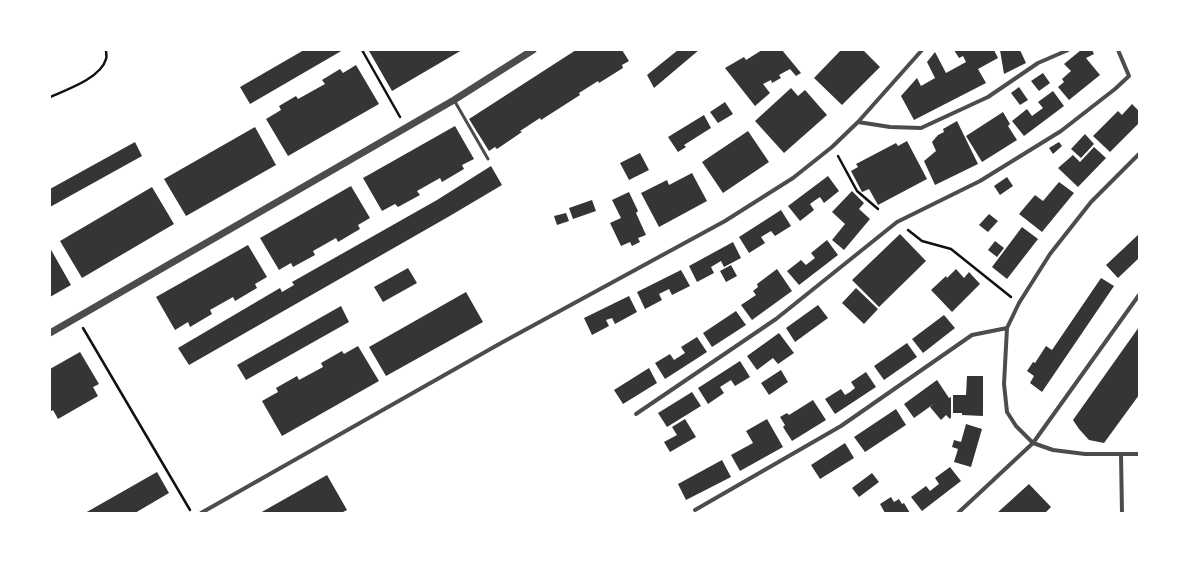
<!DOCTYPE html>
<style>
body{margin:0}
#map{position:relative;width:1189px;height:563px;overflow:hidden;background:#fff;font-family:"DejaVu Sans",sans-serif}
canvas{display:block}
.frame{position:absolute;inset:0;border:51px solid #fff;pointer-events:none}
</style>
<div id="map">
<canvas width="1189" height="563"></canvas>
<div class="frame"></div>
</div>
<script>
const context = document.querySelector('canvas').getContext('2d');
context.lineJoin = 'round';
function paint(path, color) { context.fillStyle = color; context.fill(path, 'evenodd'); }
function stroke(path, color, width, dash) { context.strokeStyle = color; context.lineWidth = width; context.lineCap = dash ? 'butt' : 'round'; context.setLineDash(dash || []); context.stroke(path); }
paint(new Path2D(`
 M304,50H343L250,104L240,87Z
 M371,50H462L392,91L369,51Z
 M576,50H622L629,61L622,65L623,68L599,83L598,81L579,93L580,95L541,120L540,118L520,131L522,132L497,149L495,147L489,151L469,119Z
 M678,50H699L654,88L647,75Z
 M762,50H782L801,73L796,76L790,69L779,75L781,78L772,83L771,80L763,84L770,93L755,106L725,68L744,57L746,60Z
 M841,50H863L880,67L842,105L814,78Z
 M954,50H994L998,58L978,69L986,83L914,120L901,96L917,78L921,86L935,78L927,62L935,52L946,73L966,62L963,56L959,58Z
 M1000,50H1020L1026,63L1004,74Z
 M1081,50H1092L1094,54L1086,58L1100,75L1069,100L1058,87L1064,82L1062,79L1071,71L1064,64Z
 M356,65L379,104L288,156L266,119L281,110L279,106L296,96L298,99L325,84L322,80L340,69L343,73Z
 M1043,73L1050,83L1039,91L1031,81Z
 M1019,87L1028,100L1020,105L1011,93Z
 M791,88L798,96L805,90L827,115L784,153L755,121Z
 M1053,91L1064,106L1024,136L1012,121L1027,109L1032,116L1043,108L1038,102Z
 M725,102L733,114L718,123L710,112Z
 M1132,104L1139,111V123L1110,152L1093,136L1118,111L1122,115Z
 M1003,112L1010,124L1008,126L1017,140L982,162L966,136Z
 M704,115L711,128L684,145L686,147L678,152L668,137Z
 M957,121L978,164L935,185L924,161L936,151L932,142L938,135L944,132L943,129Z
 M455,126L474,159L462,165L464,169L442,182L440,178L417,191L420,195L398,207L395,204L382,211L363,178Z
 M255,127L276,165L186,216L164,179Z
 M748,131L769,162L723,193L702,162Z
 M1085,134L1094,144L1081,158L1071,149Z
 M907,141L927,179L878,205L869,189L862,192L851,171L858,167L856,164L896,143L898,146Z
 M135,142L142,156L50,207V189Z
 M1059,142L1062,146L1053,154L1049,148Z
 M1094,147L1106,158L1078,187L1058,168L1073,155L1080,162Z
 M640,153L649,170L629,180L620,163Z
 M491,166L502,185L448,217L189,365L178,348L280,288L282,292L294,285L292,282L437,200Z
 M692,173L707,201L659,227L641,193L667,180L669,185Z
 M828,176L839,191L824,203L820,197L814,201L810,204L814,210L800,221L788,206Z
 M1007,177L1013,186L1000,195L994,186Z
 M1059,182L1074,193L1042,232L1019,214L1035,195L1043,201Z
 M351,186L370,218L358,225L360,229L338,242L336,238L313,251L315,255L293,267L291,263L279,270L260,238Z
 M152,187L174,224L82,278L60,241Z
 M852,191L864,203L859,209L870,219L844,250L832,240L845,224L832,212Z
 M629,192L638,211L636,213L646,235L638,238L640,242L632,246L630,242L621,246L610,223L621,218L612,200Z
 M592,200L596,211L573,219L569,208Z
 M781,210L791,226L775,236L771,231L761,237L765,243L749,253L739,237Z
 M566,213L569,221L557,225L554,216Z
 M989,214L998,221L988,232L979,225Z
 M1022,227L1038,239L1007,279L992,267Z
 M900,234L926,261L879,307L852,280Z
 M1139,234V258L1118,278L1106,265Z
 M827,240L838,255L799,285L787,271L801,260L806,265L811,261L815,258L811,253Z
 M995,241L1004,248L997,257L988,250Z
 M733,242L741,258L724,267L721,261L711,267L714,273L697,282L689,266Z
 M248,245L267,277L255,284L257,288L235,301L233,297L210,310L212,314L190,327L188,322L175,330L156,297Z
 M50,248L71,285L50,297Z
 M731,265L737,276L726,282L720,271Z
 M408,268L417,283L383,302L374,287Z
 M777,269L792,291L752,320L741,305L756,295L753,291L758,287L757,284Z
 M956,269L964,278L969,272L980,284L952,312L931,290L946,276L947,278Z
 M681,270L690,286L672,295L669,289L659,294L662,300L645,309L637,292Z
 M1101,278L1114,286L1042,392L1030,383L1034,376L1027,371L1033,362L1035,363L1046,346L1052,350Z
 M856,288L878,309L864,324L842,303Z
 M466,292L483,322L386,376L369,347Z
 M629,296L637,312L615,324L612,318L606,320L609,326L592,335L584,318Z
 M818,305L828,318L795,342L786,328Z
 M341,306L349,322L246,380L237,365Z
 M736,311L746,325L712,347L703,333Z
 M944,315L955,328L923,353L912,339Z
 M1139,327V395L1104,443L1089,440L1079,429L1073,420Z
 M779,333L794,353L778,364L773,358L757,370L747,356Z
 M697,337L707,352L665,379L655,363L670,354L674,360L685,353L681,347Z
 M907,343L917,357L884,380L874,366Z
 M358,346L379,381L282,436L262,401L278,392L276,388L297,376L299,380L323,367L321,363L342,351L344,354Z
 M80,352L99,384L93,387L98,396L58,419L53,410L50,412V369Z
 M740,361L750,377L735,386L731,380L720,387L724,393L708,404L698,388Z
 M649,368L657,383L623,404L614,390Z
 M781,370L788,382L769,395L761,383Z
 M866,372L876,387L835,414L825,399L841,389L845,395L850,392L855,388L851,382Z
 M967,376H983V416L962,415V413H953V395H966Z
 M937,380L949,398L951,397V417L950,419L946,415L941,420L930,407L935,403L914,418L904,404Z
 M692,392L701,406L667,427L658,413Z
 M813,400L826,420L792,441L783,427L785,425L780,417L787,413L789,415Z
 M896,409L906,425L865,452L854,437Z
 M685,419L696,437L670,452L664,442L677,435L672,427Z
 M767,419L783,447L740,471L731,455L753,443L746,431Z
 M966,424L982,429L971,467L954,462L958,449L952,447L954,440L961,442Z
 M845,443L854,458L820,479L811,465Z
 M722,460L731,477L686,500L678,484Z
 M950,467L961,481L922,511L911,497L926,486L930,491L939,484L935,478Z
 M157,472L169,493L135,513H85Z
 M872,473L879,482L859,497L852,488Z
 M327,475L347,510L341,513H260Z
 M1029,484L1051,507L1045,513H997Z
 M891,497L894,502L899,499L902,504L904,503L910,513H885L880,504Z`), '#353535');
stroke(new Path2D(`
 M362,50L400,117
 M50,97C66,90 101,78 106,59C107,57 106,53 106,50
 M838,156L857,191L878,209
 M908,230L922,241L951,249L1011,297
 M83,328L190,510`), '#111', 2.5);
stroke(new Path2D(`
 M454,100L488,159`), '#4c4c4c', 3);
stroke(new Path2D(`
 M858,122L890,127L921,128L988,97L1038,63L1068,50
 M1139,154L1091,202L1050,254L1019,303L1007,328L1004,384L1007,412L1016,426L1033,443L1053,450L1085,454H1139
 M636,414L776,319L897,222L980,181L1061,131L1115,89L1129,76L1118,50
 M1121,454L1122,513
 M695,510L841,426L972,335L1007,328
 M201,513L501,343L725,221L793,178L832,147L858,122L922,50
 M958,513L1033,443L1139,295`), '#4c4c4c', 4);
stroke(new Path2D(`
 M50,333L454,100L533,50`), '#4c4c4c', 7);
</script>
